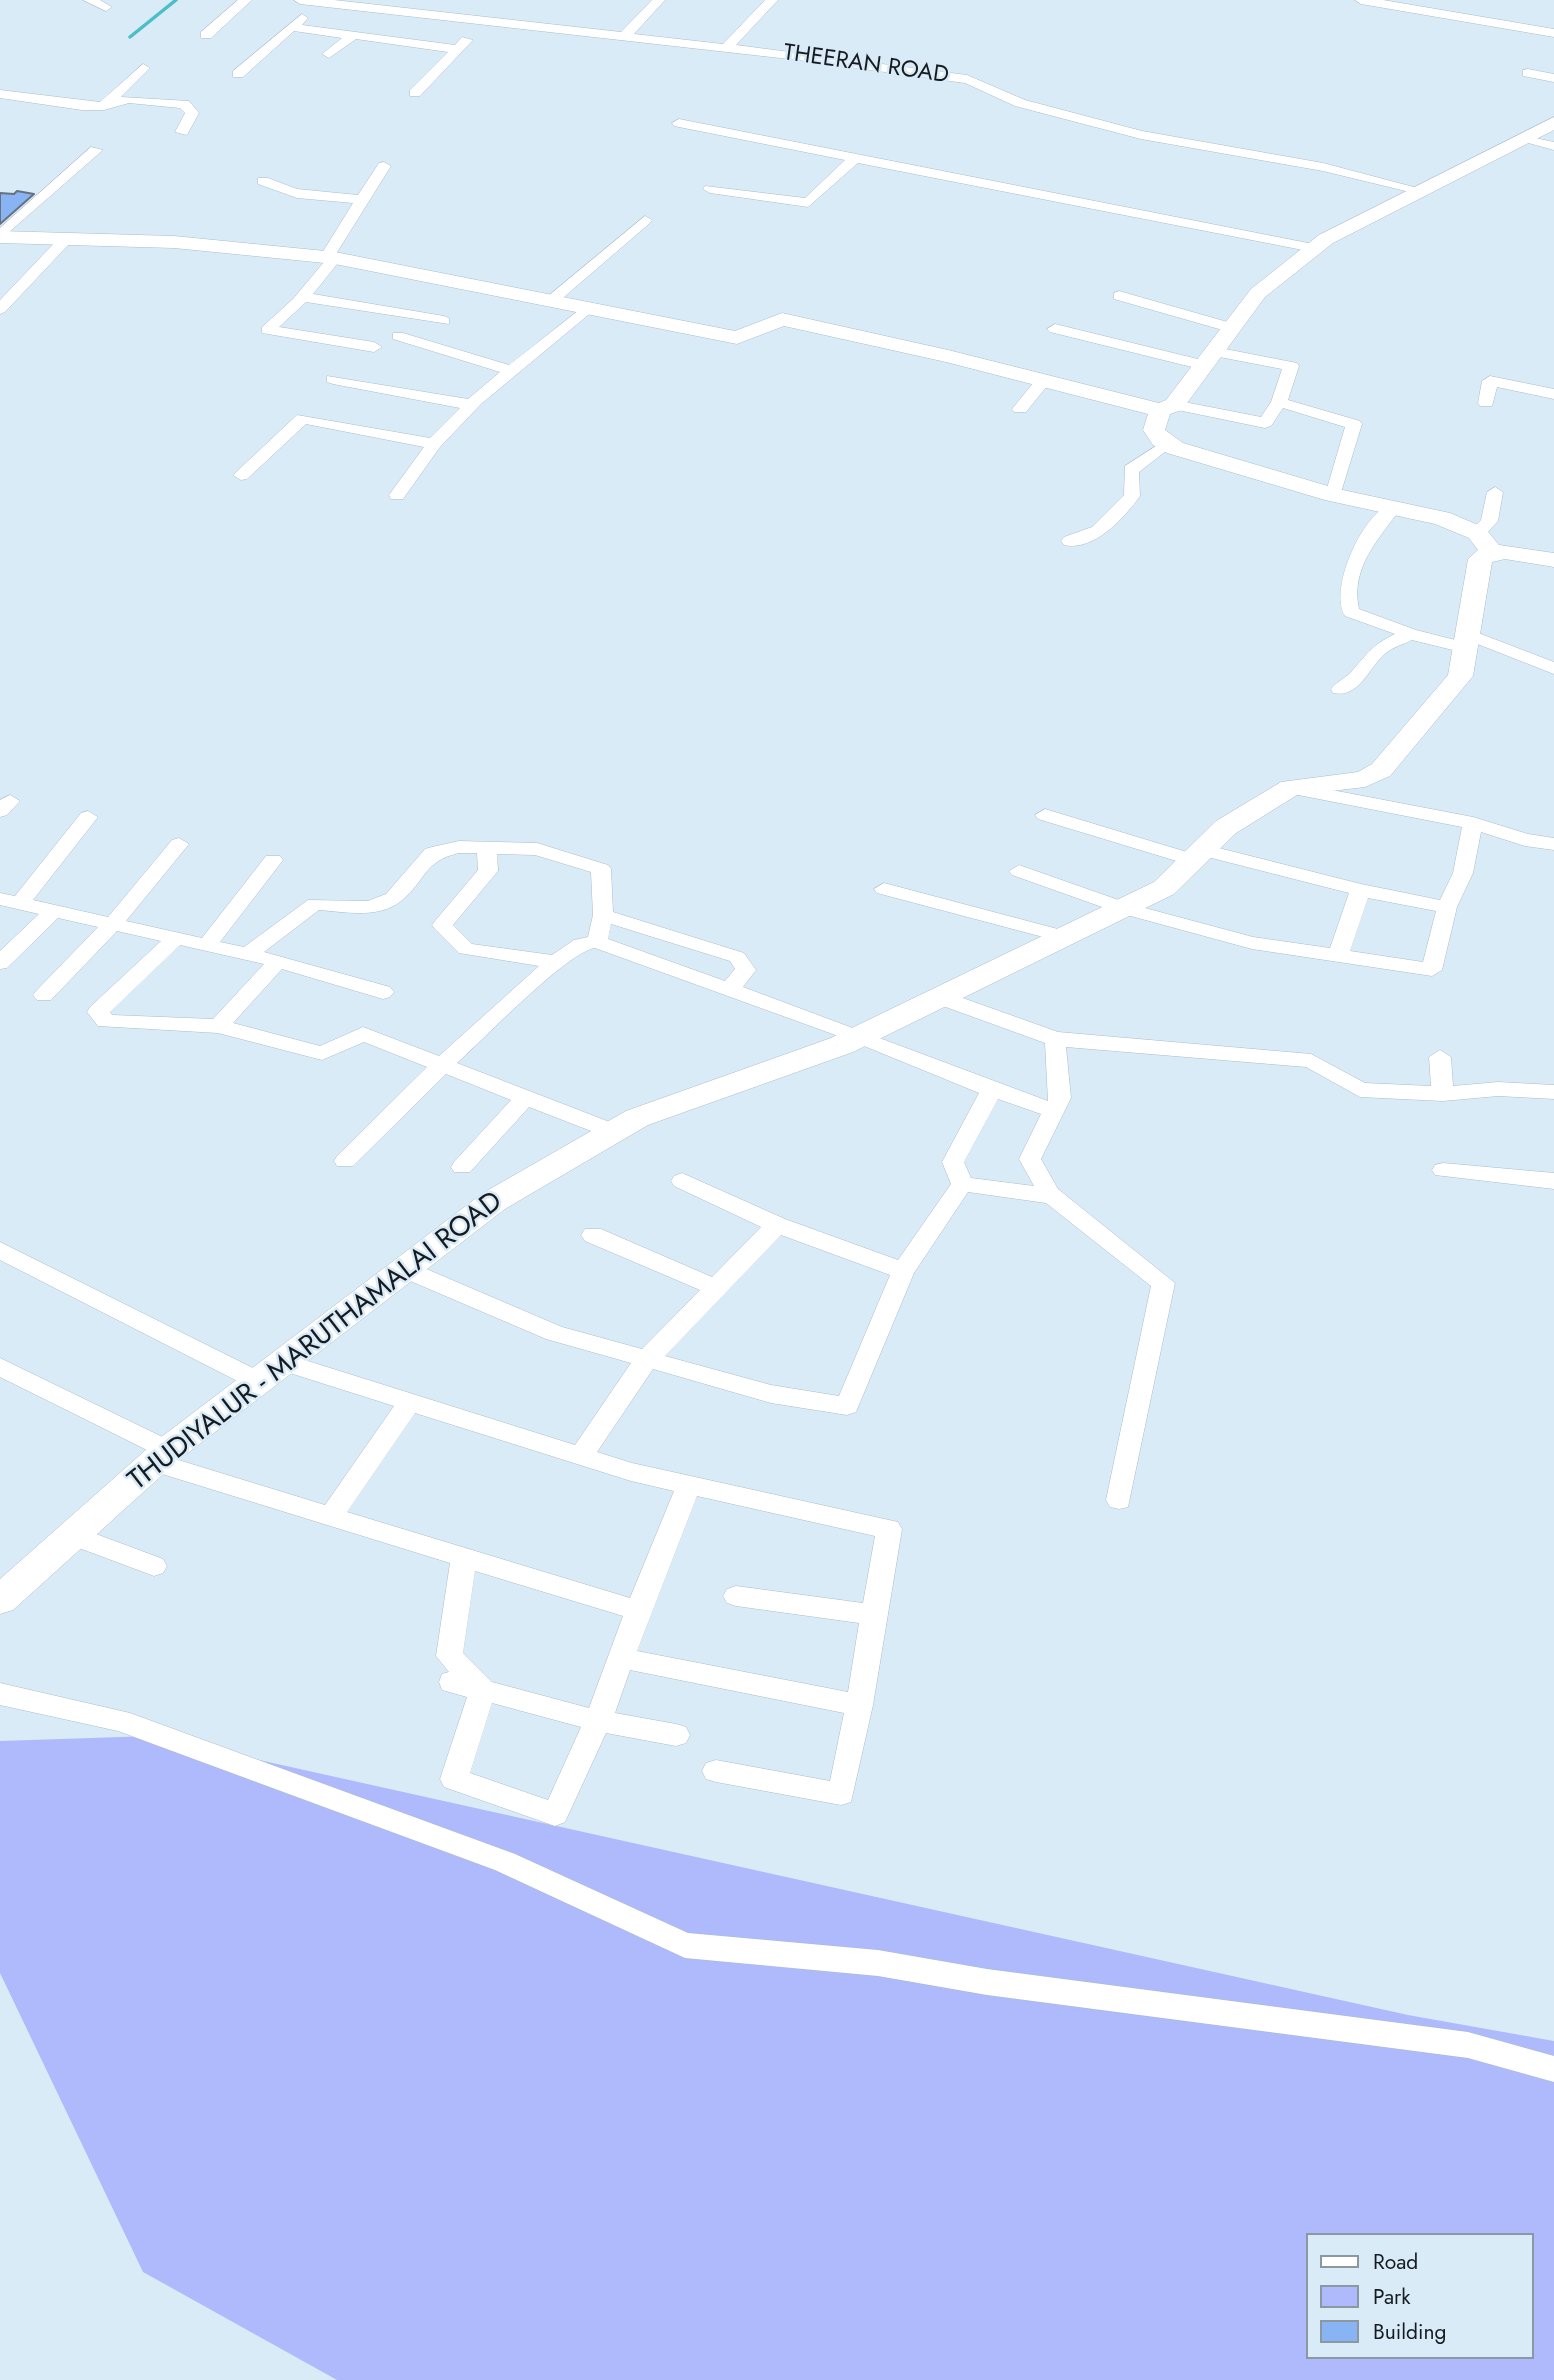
<!DOCTYPE html>
<style>
body{margin:0}
#map{position:relative;width:1554px;height:2380px;overflow:hidden;background:#daebf8;font-family:Jost,sans-serif}
canvas{display:block}
.legend{position:absolute;left:1306px;top:2233px;width:228px;height:126px;box-sizing:border-box;background:#daebf8;border:2px solid #8b98a2;margin:0;padding:9px 12px;list-style:none;font-size:21px;color:#151b20}
.legend li{display:flex;align-items:center;gap:14px;height:35px}
.legend b{width:35px;border:2px solid #8b98a2}
</style>
<div id="map">
<canvas width="1554" height="2380"></canvas>
<ul class="legend">
<li><b style="height:9px;background:#fff"></b>Road</li>
<li><b style="height:19px;background:#aebafc"></b>Park</li>
<li><b style="height:19px;background:#89b4f4"></b>Building</li>
</ul>
</div>
<script>
const context = document.querySelector('canvas').getContext('2d');
context.lineJoin = 'round';
function paint(path, color) { context.fillStyle = color; context.fill(path, 'evenodd'); }
function stroke(path, color, width, dash) { context.strokeStyle = color; context.lineWidth = width; context.lineCap = dash ? 'butt' : 'round'; context.setLineDash(dash || []); context.stroke(path); }
function drawText(font, color, halo, rows, align = 'center') {
  context.font = font + ' Jost,sans-serif'; context.lineWidth = 5; context.setLineDash([]); context.textBaseline = 'middle'; context.strokeStyle = halo; context.fillStyle = color; for (const [text, x, y, turn = 0] of rows) {
    context.save(); context.translate(x, y); context.rotate((+turn || 0) * Math.PI / 180); context.textAlign = isNaN(turn) ? turn : align; if (halo) context.strokeText(text, 0, 0); context.fillText(text, 0, 0); context.restore();
  }
}
paint(new Path2D(`
 M151,1736L1408,2015L1554,2041V2380H337L143,2272L0,1973V1741ZM1307,2235H1531V2357H1307Z`), '#aebafc');
stroke(new Path2D(`
 M130,37L176,0`), '#4bbec8', 3.5);
const building = new Path2D(`
 M17,191L34,194L0,224V193L14,194Z`);
paint(building, '#89b4f4');
stroke(building, '#67717f', 2);
const street = new Path2D(`
 M83,0H100L112,7L106,11Z
 M238,0H252L211,38H201V32Z
 M294,0H334L621,32L652,0H665L634,34L723,44L765,0H778L736,45L967,75L1025,100L1142,131L1323,163L1425,190L1418,194L1323,171L1141,139L1015,106L965,83L798,60L300,4Z
 M1355,0H1383L1554,29V37L1361,4Z
 M302,14L308,18L302,25L455,45L462,37L473,40L420,96H410V90L448,52L356,39L329,58L322,54L342,38L294,31L243,77H233V71Z
 M143,64L150,68L121,97L189,101L199,113L187,135L175,132L185,113L180,108L129,103L104,110H82L0,98V90L100,102Z
 M1528,69L1554,74V82L1523,76V70Z
 M679,119L1313,244L1320,248L1313,252L858,163L808,207L710,193L703,189L705,186L805,198L845,160L674,126L672,123Z
 M1521,135L1554,142V150L1521,141Z
 M91,147L103,150L0,240V228Z
 M384,162L391,166L336,254L342,258L313,294L444,316L449,318V324L306,302L279,327L374,342L382,347L374,352L262,333V327L293,299L324,262L319,258L353,203L297,198L258,184V178H268L297,189L358,195L379,163Z
 M645,216L652,220L650,223L557,303H547V297Z
 M66,235L73,239L71,242L5,312L0,314V300L61,236Z
 M1119,291L1238,325L1241,328L1233,333L1114,299V293Z
 M588,303L593,305V311L481,404L440,447L403,499H391L389,495L424,447L306,424L247,479L241,480L233,475L297,415L430,438L460,408L333,384L327,382V376L468,399L500,372L393,339V333H403L509,365Z
 M1055,324L1210,362L1212,365L1204,370L1050,332L1047,329Z
 M1215,347L1297,363L1299,366L1288,400L1360,421L1362,424L1339,499H1327L1325,495L1345,427L1283,408L1271,426L1265,428L1168,408L1166,405L1174,400L1261,417L1271,402L1282,369L1209,355V349Z
 M1044,375L1050,377L1052,380L1026,412H1014L1012,409L1038,377Z
 M1490,376L1554,389V399L1497,387L1492,406H1480L1478,403L1482,381Z
 M1167,439L1175,444L1139,472L1140,496C1125,517 1094,552 1064,545L1061,541L1064,537L1092,527L1124,495L1125,466Z
 M1495,487L1503,492L1498,521L1483,537H1471L1468,533L1481,520L1487,492Z
 M1393,503L1401,508C1379,539 1350,567 1359,609L1416,630L1471,644L1474,648L1465,653L1412,640C1404,644 1393,647 1386,653C1369,666 1360,699 1333,693L1331,689C1337,681 1346,678 1352,671C1368,653 1372,645 1395,634L1345,616C1328,588 1364,510 1393,503Z
 M1468,629L1554,662V674L1462,638L1459,634Z
 M1290,782L1473,817L1528,834L1554,838V850L1525,846L1481,832L1473,873L1457,907L1442,970L1432,976L1252,949L1116,912L1012,875L1009,871L1019,865L1130,904L1253,937L1330,948L1349,893L1196,854L1193,850L1196,846L1203,844L1361,884L1440,900L1453,873L1462,827L1283,792L1280,788ZM1368,898L1436,911L1423,962L1350,951Z
 M10,795L20,801L7,815L0,817V800Z
 M1045,809L1200,856L1203,860L1193,866L1038,819L1035,815Z
 M88,811L98,817L33,900L108,917L172,840L179,838L189,844L126,921L202,938L266,856H280L283,860L280,864L220,942L244,947L308,900L368,901L386,894L425,849L432,847L459,841L537,843L608,865L611,869L613,912L744,953L756,970L743,987L1048,1101L1045,1043L932,1002L928,997L932,992H946L1058,1032L1311,1054L1365,1083L1431,1086L1429,1057L1440,1050L1451,1057L1453,1086L1498,1082L1554,1085V1099L1498,1096L1443,1101L1360,1097L1306,1067L1066,1047L1071,1098L1041,1159L1058,1189L1175,1283L1128,1507L1119,1509L1110,1507L1106,1500L1151,1286L1046,1203L968,1192L914,1273L856,1412L847,1415L771,1403L653,1369L597,1452L632,1463L898,1522L902,1529L873,1705L851,1802L841,1805L716,1782L706,1779L702,1771L706,1763L716,1760L830,1781L844,1713L630,1670L615,1713L676,1724L686,1727L690,1735L686,1743L676,1746L606,1733L565,1822L555,1826L444,1787L440,1779L467,1697L442,1690L439,1682L442,1674L449,1672L436,1656L450,1563L146,1469L142,1462L146,1455L153,1453L0,1377V1358L177,1444L180,1450L172,1458L325,1505L394,1406L274,1368L271,1362L274,1356L283,1353L292,1356L575,1445L631,1363L546,1339L394,1274L390,1268L394,1262H410L562,1327L642,1349L700,1290L585,1241L581,1235L585,1229H601L712,1277L761,1227L674,1186L671,1181L674,1176L682,1173L785,1219L898,1260L951,1184L942,1162L979,1093L852,1041L595,948C567,952 483,1040 457,1063L620,1126L623,1131L620,1136H604L529,1107L470,1172H454L451,1167L454,1162L511,1100L446,1074L353,1166H337L334,1161L337,1156L427,1067L364,1042L322,1060L218,1033L98,1026L87,1012L90,1007L161,941L117,931L51,1000H37L33,995L37,990L98,927L58,918L7,968L0,969V951L39,914L0,905V893L15,896L81,813ZM459,853H477L478,870L435,921L432,925L435,929L459,953L539,966L439,1056L363,1027L320,1046L233,1023L282,969L383,999L390,997L394,992L390,987L264,952L319,910C345,912 379,919 401,901C426,881 423,861 459,853ZM497,854L535,855L591,872L593,915L588,937L574,940L552,955L472,944L453,925L498,871ZM611,924L730,961L735,969L725,981L608,939ZM180,945L264,964L213,1019L112,1015L110,1012ZM998,1099L1041,1114L1019,1159L1034,1186L971,1178L964,1162ZM781,1235L890,1275L839,1396L771,1385L665,1356ZM415,1413L631,1481L674,1491L630,1598L347,1512ZM697,1496L875,1536L863,1603L736,1586L727,1589L723,1596L727,1603L736,1606L859,1623L848,1692L637,1651ZM475,1571L623,1616L589,1708L492,1682L463,1653ZM492,1703L581,1727L548,1800L470,1773Z
 M884,883L1069,932L1072,936L1062,942L877,893L874,889Z
 M1443,1163L1554,1173V1189L1435,1175L1432,1170L1435,1165Z
 M0,1242L267,1375L270,1381L267,1387L258,1390L249,1387L0,1260Z
 M72,1525L163,1559L167,1566L163,1573L154,1576L63,1542L59,1535L63,1528Z
 M0,1683L130,1713L515,1854L688,1933L878,1950L987,1969L1468,2032L1554,2056V2082L1468,2058L987,1995L878,1976L685,1958L495,1870L118,1731L0,1705Z`);
const secondary = new Path2D(`
 M1554,117V130L1333,243L1265,297L1182,410L1170,414L1165,430L1183,443L1338,489L1450,513L1485,528L1499,545L1554,553V567L1505,559L1492,562L1473,676L1390,776L1365,787L1297,795L1236,833L1174,894L853,1052L648,1125L505,1209L180,1459L13,1610L0,1614V1579L156,1441L483,1193L626,1111L831,1038L1154,882L1216,821L1281,782L1358,772L1372,764L1448,675L1468,559L1478,550L1469,538L1435,524L1325,500L1167,453L1153,445L1143,430L1148,414L946,362L784,326L737,344L335,264L174,248L0,243V231L174,236L335,252L735,331L782,313L948,350L1159,403L1166,400L1251,289L1319,235Z`);
stroke(street, '#abbcc8', 1);
stroke(secondary, '#abbcc8', 1);
paint(street, '#fff');
paint(secondary, '#fff');
drawText('23px', '#151b20', '#daebf8', [
 ["THEERAN ROAD",866,65,8]
]);
drawText('28px', '#151b20', '#daebf8', [
 ["THUDIYALUR - MARUTHAMALAI ROAD",316,1342,-38]
]);
</script>
